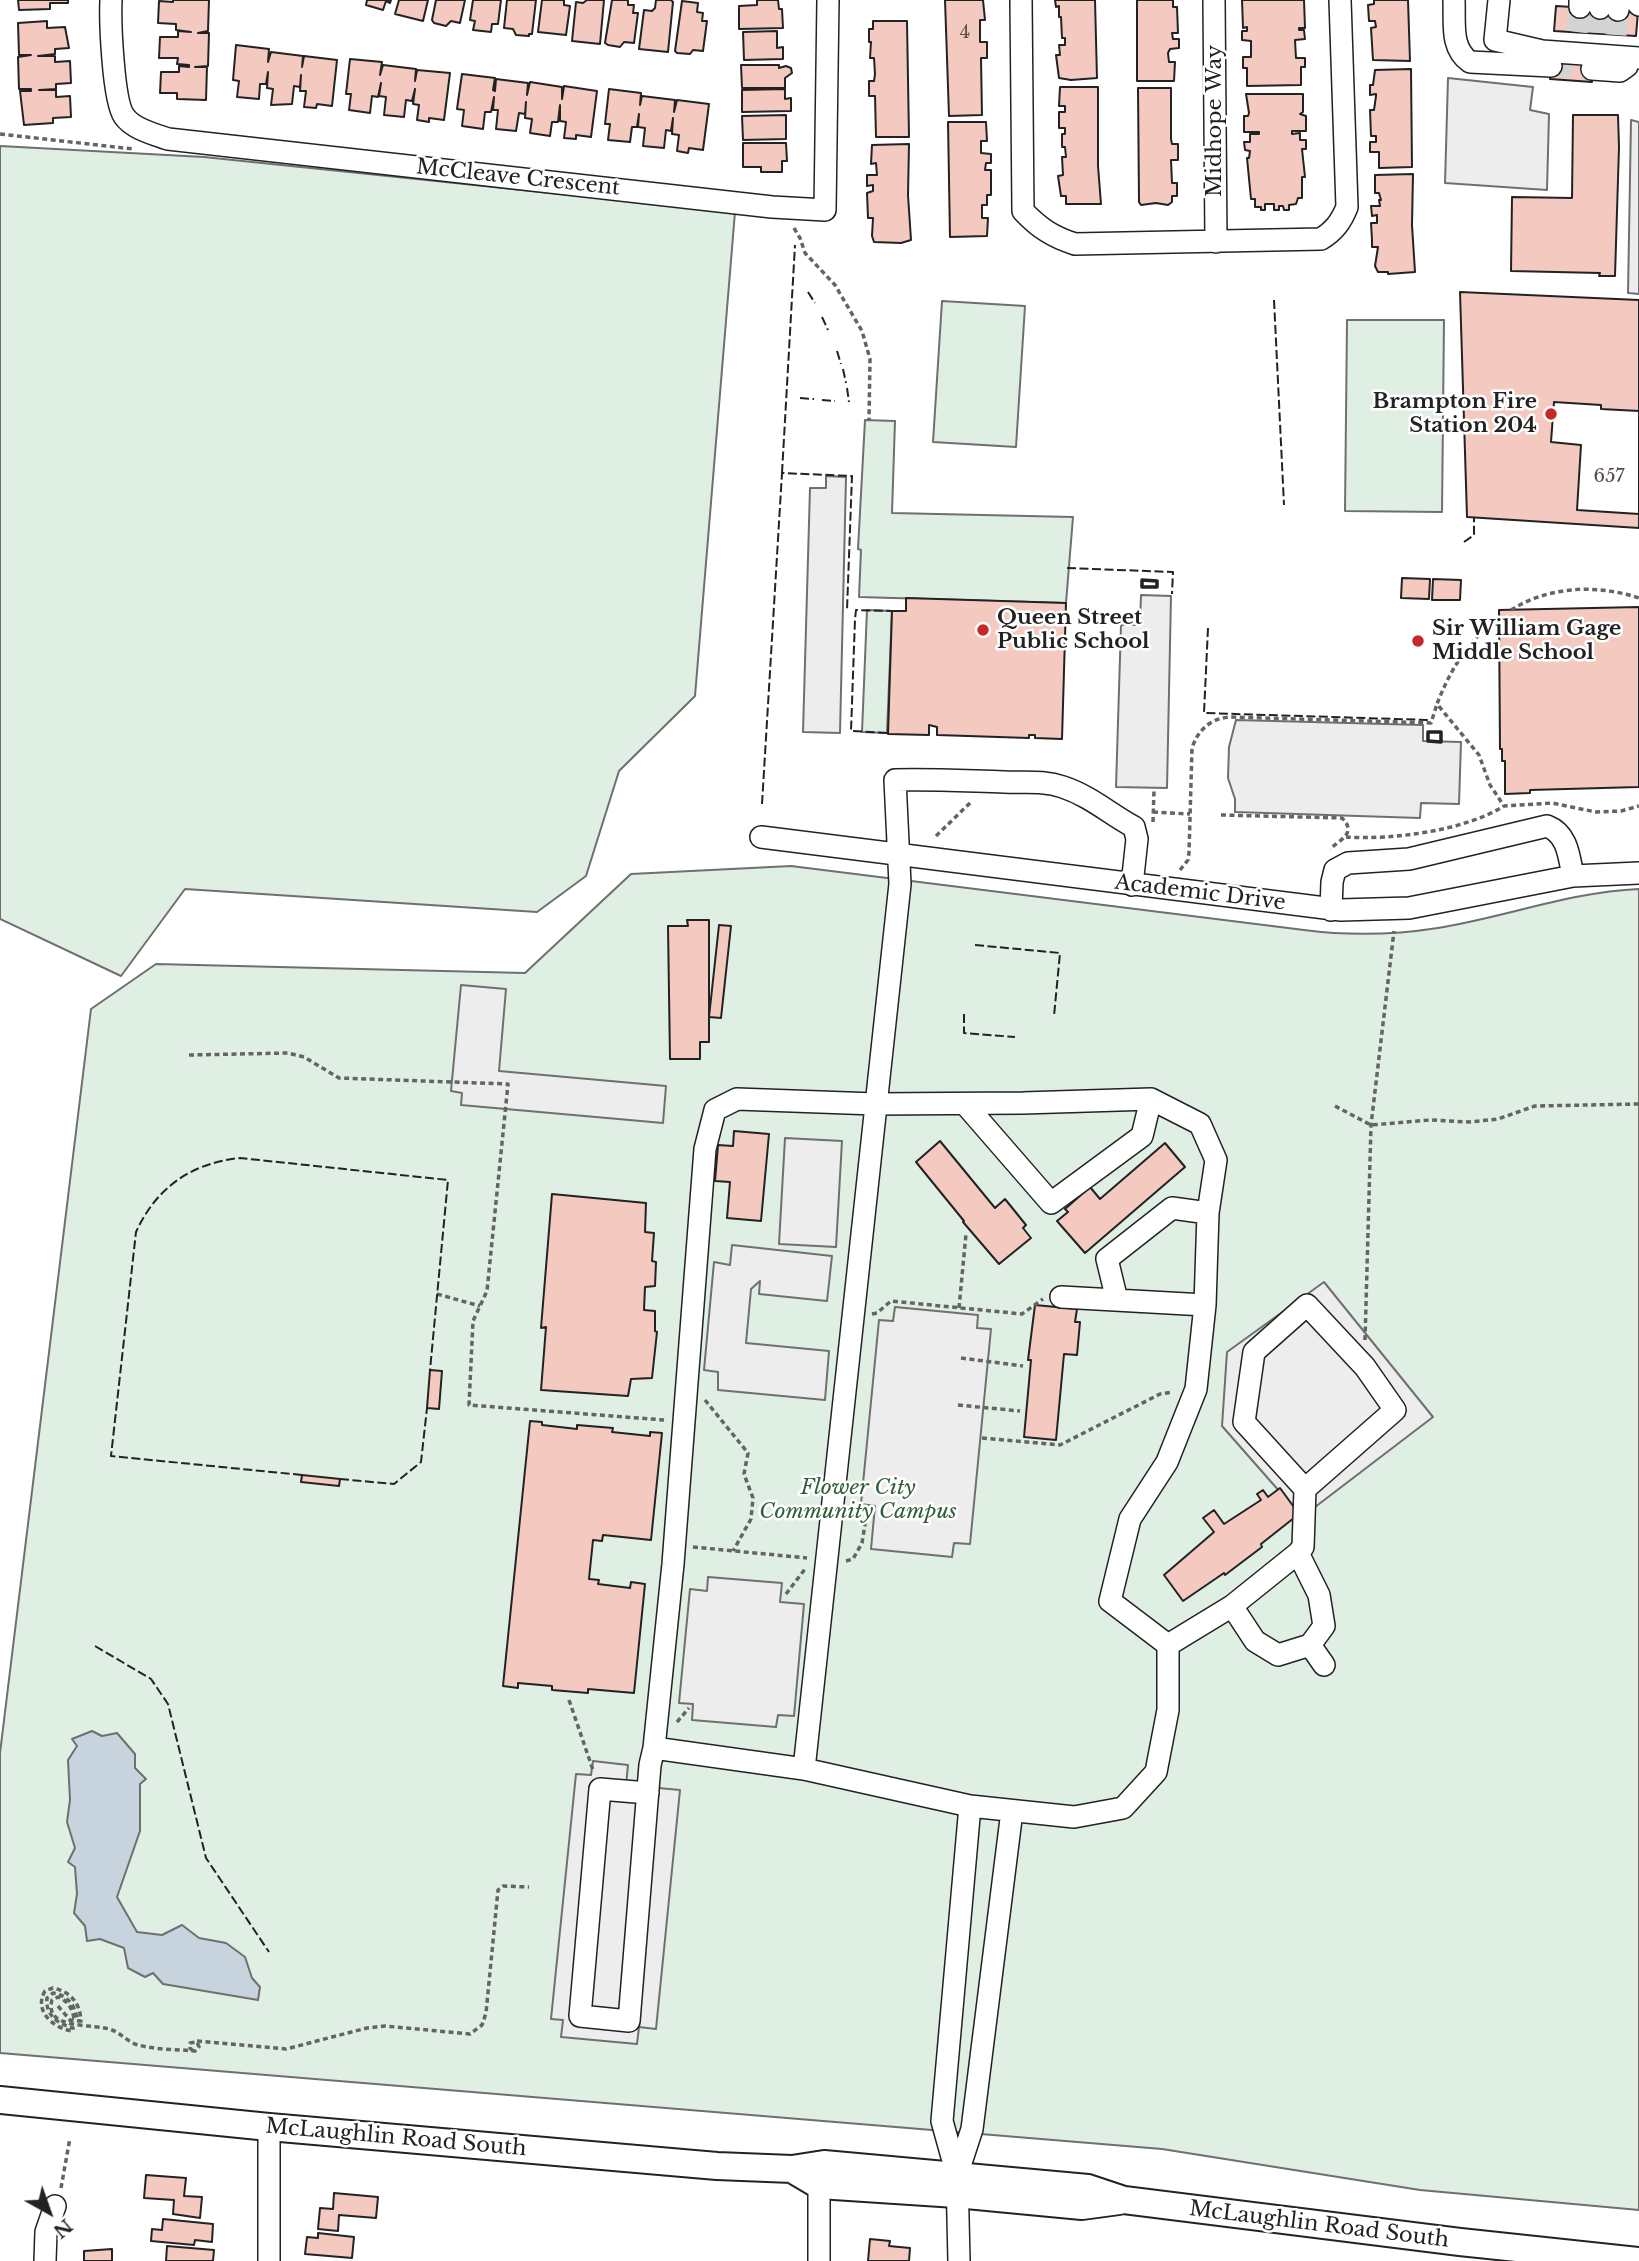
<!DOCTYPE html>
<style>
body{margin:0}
#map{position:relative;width:1639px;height:2261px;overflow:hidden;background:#fff;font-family:"Libre Baskerville",serif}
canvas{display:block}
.north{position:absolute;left:14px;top:2177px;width:70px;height:70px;-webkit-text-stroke:5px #fff;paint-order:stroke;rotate:140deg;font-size:19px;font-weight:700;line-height:28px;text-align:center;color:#222}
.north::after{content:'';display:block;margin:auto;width:24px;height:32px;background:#222;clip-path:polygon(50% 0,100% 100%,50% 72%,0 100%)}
</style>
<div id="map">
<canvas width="1639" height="2261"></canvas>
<div class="north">N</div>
</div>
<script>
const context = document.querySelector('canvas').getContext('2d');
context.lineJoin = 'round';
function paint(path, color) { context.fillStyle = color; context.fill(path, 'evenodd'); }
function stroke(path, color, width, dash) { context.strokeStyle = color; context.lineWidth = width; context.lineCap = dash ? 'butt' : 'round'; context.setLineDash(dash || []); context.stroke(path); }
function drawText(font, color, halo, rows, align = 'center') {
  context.font = font + ' "Libre Baskerville",serif'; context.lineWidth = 5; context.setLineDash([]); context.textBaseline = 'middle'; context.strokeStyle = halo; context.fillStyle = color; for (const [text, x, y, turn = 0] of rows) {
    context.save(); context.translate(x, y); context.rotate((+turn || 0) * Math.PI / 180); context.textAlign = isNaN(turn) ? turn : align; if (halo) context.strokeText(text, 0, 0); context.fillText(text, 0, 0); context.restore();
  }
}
const green = new Path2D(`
 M0,146L204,157L735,212L695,696L619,771L586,876L537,912L185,889L121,976L0,919Z
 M942,301L1025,306L1016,447L933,442Z
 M1347,320H1444L1442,512L1345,511Z
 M865,420L895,421L892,513L1073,517L1066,603L859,597L861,550L858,549Z
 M867,610L892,611L887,733L862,732Z
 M791,866L1304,930C1350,936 1393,935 1438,928C1506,917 1570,892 1639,889V2210L1420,2190L1162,2149L0,2053V1753L91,1009L156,964L525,973L631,874Z`);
paint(green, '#e0efe3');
stroke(green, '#6f6f6f', 2);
const parking = new Path2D(`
 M1448,78L1533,87L1530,110L1549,114L1547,190L1445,183Z
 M1631,120L1639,122V294L1628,293Z
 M826,476L846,477L840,733L803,732L810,488H826Z
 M1141,595L1171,596L1167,788L1116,787L1121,625H1140Z
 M1236,720L1423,725V741L1461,742L1459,804L1421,803L1420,818L1235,812V799L1228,778L1229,747Z
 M461,985L506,989L499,1071L666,1086L663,1123L461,1105L462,1093L451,1091Z
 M785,1138L842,1141L836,1247L779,1244Z
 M732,1245L832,1256L827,1301L759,1294L760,1281L751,1289L746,1343L829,1351L825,1400L718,1390V1372L704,1370L714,1262L730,1265Z
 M1324,1282L1433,1417L1302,1517L1222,1426L1227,1352Z
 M895,1307L978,1315L977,1328L991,1329L970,1544L954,1543L952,1557L871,1549L875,1506L861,1504L879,1320L893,1321Z
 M708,1577L782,1583L780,1602L804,1604L794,1716L778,1715L776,1727L692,1720L693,1704L679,1703L690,1589L707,1591Z
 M593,1761L628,1765L626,1785L680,1790L656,2029L639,2027L637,2044L561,2037L563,2020L551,2019L576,1774L591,1775Z`);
paint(parking, '#ededed');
stroke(parking, '#6f6f6f', 2);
const water = new Path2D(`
 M92,1731L102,1736L117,1733L135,1754V1768L146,1779L140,1784V1831L117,1897L137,1932L162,1935L182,1925L199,1938L226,1943L245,1957L252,1978L260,1987L258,2000L163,1984L153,1973L145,1977L128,1968L124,1948L100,1939L87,1941L85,1926L74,1913L77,1894L75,1867L68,1862L75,1848L67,1822L70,1800L68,1760L77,1746L72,1739Z`);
paint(water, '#c7d3dd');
stroke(water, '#6f6f6f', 2);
const building = new Path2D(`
 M18,0H68V3H50V9L19,10Z
 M173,0H209L208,31L198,33H209L208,66L195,67H207L206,100L177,99V93H160L161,72H179V66L189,67V65L177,64L178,58H159L160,37H178V31L191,32L176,30V24L158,23L159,1L173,2Z
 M367,0H391L390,3L386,1L383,10L366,5Z
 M399,0H428L423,21L395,14Z
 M436,0H465L460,23L451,21L446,26L434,23L432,20Z
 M473,0H501L498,24H492L491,32L473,30L475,21L470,20Z
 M507,0H536L532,34H529V36L516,35L513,29L504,28Z
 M542,0H564V5L570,6L566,35L538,32Z
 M587,0H604L600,44L572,41L576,2L583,3Z
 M612,0H628V5H634L633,13H638L634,43L624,42L620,47L608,45L605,43Z
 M656,0H671L673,2L668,52L639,49L644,10L652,11L655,8Z
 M757,0H778L779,9H782L783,28L739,29V6L757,5Z
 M945,0H983L985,20H980V42H987V58H981L982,115L949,116Z
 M1055,0H1095L1097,78L1071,80L1059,78L1056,55H1060L1059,45H1065V38H1062L1061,17H1059V6L1056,7Z
 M1137,0H1173V7H1177L1178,33H1172L1173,39H1179V48L1170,49L1168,53L1169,62H1175L1174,81H1137Z
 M1242,0H1304L1305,28H1299V30H1304L1305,39L1295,40L1296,58H1305V67H1301V85L1247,86V68H1243V57H1251V41L1242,40V31H1247V27L1243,28Z
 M1374,0H1408L1410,61L1373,60L1371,28L1376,27L1375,21H1369L1368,5L1374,4Z
 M682,1L698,3L697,12L703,13L702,21H707L703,51L693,50L690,54L677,53L675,51Z
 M1556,6L1638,11L1636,36L1554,31Z
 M47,21V28L65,27L69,48L55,49V54L38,56H55V62L70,61L71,83L56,84V89L39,90H56V97L70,96L71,117L53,118V123L24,125L20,91H31V89H19L18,57L31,55H19L18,23Z
 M873,21H907L909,137H876L875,96H869V81H874L875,74L874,58H870L871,42H869V29H873Z
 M777,31V48L783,47V59L744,60L743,32Z
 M236,45L269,49L268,62L271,52L303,56L302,67L304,56L337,60L332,106L317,104L316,108L304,107L306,91H300L301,75L300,87L294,86L292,104L271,105L273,89L267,88L268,72L266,84H260L259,99L237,97L239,81L233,80Z
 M350,59L382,62L380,75L383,65L416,69L415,81L417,70L450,73L444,120L429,118V122L417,120L419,105L413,104L415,89L412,101L406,100L404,117L384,115L386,97L379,96L381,83L378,97L372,96L370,113L349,110L351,94H346Z
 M1551,60L1593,63L1592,82L1550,79Z
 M741,65H779V68L786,66L791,68L792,73L785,78V88H742Z
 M1411,69L1412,167L1379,168V152H1370V142H1376V136H1371L1370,110H1374L1376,96V94L1370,95V85H1373L1375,70Z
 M462,74L495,78L493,90L495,91L496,79L528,83L527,95L530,82L562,87V99L564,86L597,91L591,137L576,135V139L564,138L566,122L560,121V105L558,122H552L550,136L530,133L532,119L525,118L526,102L525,114L519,113L516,131L496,129L498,110H493L494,97L491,112H485L483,129L462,126L464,110L457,109Z
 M1060,87H1098V166L1101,204H1066V196H1061L1058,176L1063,175L1062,157H1066L1065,147H1062V134H1065V128H1059V112H1065V106H1059Z
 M1138,88H1171V139L1172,144H1178V160H1171L1172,183H1177V196H1172V202L1168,205L1156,203L1141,205L1139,202Z
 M609,89L641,93L640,105L642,96L675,100L674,112L677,100L709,104L703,150L689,148L688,153L677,151L679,135L672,134L673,118L671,131L666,130L664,148L643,146L645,128L638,127L639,114L637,127H632L630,142L608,140L610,124H605Z
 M785,89V99L791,98V111L742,112V90Z
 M1246,94H1303V112L1300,114L1306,116V131H1292V134L1300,133V140H1306V149H1302L1305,177H1302V198H1298L1296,204L1289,205V210H1284L1283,206H1279V210H1274V204H1265V210H1261V207H1255V199H1251L1247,158H1249L1250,151L1245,150L1244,142H1250V134H1259V132H1244V116H1248L1249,113Z
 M786,115V139L743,140L742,116Z
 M1573,115H1618L1619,147L1615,276H1599L1600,273L1511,271L1512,197L1572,198Z
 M948,122H986L987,141H981V153L991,154V163H986L985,170H991V195H987V205H982V218H988L987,236L950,237Z
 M743,143H786L787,161H782V172H761V167H743Z
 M909,144L908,195L911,240L901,243L874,242L872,236L873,218H868L867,193L873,191V185L867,186V175H877L876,163L871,164L872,145Z
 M1413,174L1412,225L1415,272L1388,274V272H1378L1375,266L1378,247H1372V240L1371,223H1377V215L1372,216L1371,206H1380L1379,200H1381L1379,193H1375V175Z
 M1460,292L1639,300V528L1467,517Z
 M1554,402L1601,405V409L1639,411V514L1577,510L1581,445L1551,442Z
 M1402,578L1430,579L1429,599L1401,598Z
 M1433,579L1461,580L1460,600H1432Z
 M906,598L1066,603L1062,739L1035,738V735H1029V738L937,735V727L929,725V735L888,734L892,611H906Z
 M1639,607V787L1530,790V793L1505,794V761H1502V749H1500L1499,610Z
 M687,920H709V1042H700V1059H670L668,926H688Z
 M719,925L731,926L721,1018L709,1017Z
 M734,1131L769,1134L761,1221L727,1218L730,1182L715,1181L718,1145L733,1146Z
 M940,1141L995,1208L1005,1199L1026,1225L1023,1228L1031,1238L999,1264L963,1222L964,1221L916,1162Z
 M1165,1143L1185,1167L1085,1253L1057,1221L1068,1212L1065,1209L1090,1187L1100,1199Z
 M552,1194L646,1203L645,1232L654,1233L652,1261L656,1262L655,1286L645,1287L644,1310L655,1311V1331L657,1332L652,1378L631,1379L628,1396L541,1390L546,1327L541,1328Z
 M1035,1305L1077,1309L1075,1322H1080L1077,1355L1064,1354L1056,1440L1024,1437L1031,1360H1028Z
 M430,1370L442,1371L439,1409L427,1408Z
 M530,1421L542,1422V1425L577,1429V1425L613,1428L612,1432L650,1436V1432L662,1433L651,1540L603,1535L602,1541L593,1540L589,1579L599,1580L598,1584L630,1588L631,1582L645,1584L634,1693L588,1689V1693L552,1690V1686L518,1683V1688L503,1686Z
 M302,1475L340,1479L339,1486L301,1482Z
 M1280,1488L1299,1514L1261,1544L1262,1547L1225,1575L1224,1573L1183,1601L1164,1575L1214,1532L1203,1518L1214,1510L1224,1524L1261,1500L1257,1494L1263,1490L1268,1497Z
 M146,2175L186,2178L184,2196L202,2197L200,2218L173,2214L174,2200L144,2198Z
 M334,2193L378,2197L376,2218L339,2215L338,2231L318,2229L320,2208L333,2209Z
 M163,2219L213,2224L212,2242L195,2240L194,2245L151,2241L152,2229L162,2230Z
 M318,2233L354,2237L352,2258L305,2254L307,2237L318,2238Z
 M870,2239L890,2241L889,2246L910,2248L909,2261H868Z
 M167,2246L214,2250L213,2261H166Z
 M112,2249V2261H84V2251Z`);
paint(building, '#f3c9c0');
stroke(building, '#222', 2);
stroke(new Path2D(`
 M1577,32L1580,7
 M1598,33L1600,8
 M1616,35L1618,10
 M1551,66L1592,69`), '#d3d3d3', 21, [21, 10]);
const minor = new Path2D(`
 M111,0C110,21 113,100 124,116C133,129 154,134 168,139L772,207L825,210L828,0
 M1021,0L1023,211C1039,228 1053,237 1075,244L1321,239C1334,231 1341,222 1347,207L1340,0
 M1214,0L1216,242
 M1454,0C1455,23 1450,48 1470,62L1551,66
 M1499,0L1495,40L1542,51L1639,58
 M1635,0L1639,5
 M1580,7V0
 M1600,8L1601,0
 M1618,10L1619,0
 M1592,69L1620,71L1627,66
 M761,837L1341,910L1409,908L1573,876L1639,873
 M1331,910L1332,882L1335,870L1348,863L1409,859L1547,826C1568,834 1569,857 1573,876
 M965,1104L1051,1203L1142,1136L1151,1099
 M1061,1297L1205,1305
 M1117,1300L1107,1259L1172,1208L1208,1213
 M1298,1553L1319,1595L1324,1626L1310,1645L1324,1665
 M1232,1606L1255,1641L1278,1655L1310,1645
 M1168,1645L1232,1606L1298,1553L1303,1547L1305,1489L1395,1410L1365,1367L1307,1305L1254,1352L1244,1422L1305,1489
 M804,1769L654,1748L673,1564L705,1149L715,1110L737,1099L875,1104L1023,1103L1151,1099L1200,1124L1216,1160L1208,1213L1205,1305L1196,1389L1167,1462L1130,1519L1110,1601L1168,1645V1710L1156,1772L1123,1808L1074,1817L970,1806L804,1769L900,884L895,780C931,779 967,781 1004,782C1025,783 1043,780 1063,787C1090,796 1110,814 1134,827L1137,839L1132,885
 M648,1793L600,1789L580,2016L629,2021L650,1765L654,1748
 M957,2175L942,2121L970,1806
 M819,2185V2261
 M45,2261L46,2232L55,2206
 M269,2261V2127
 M959,2261L957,2175L972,2129L1012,1811`);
const major = new Path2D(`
 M0,2100L269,2127L717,2166L792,2169L824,2164L1088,2188L1124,2200L1460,2242L1639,2261
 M792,2169L819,2185L956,2194L1082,2206L1119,2201`);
stroke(minor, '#222', 24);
stroke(major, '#222', 30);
stroke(new Path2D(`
 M0,134L133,149
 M794,228L800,238L805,253L835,285L862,331L870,359L869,420
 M1511,610C1549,586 1597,584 1639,598
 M1499,618C1469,639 1450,670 1437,704L1479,755L1490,785L1504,806L1552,803L1596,812L1621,811L1639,806
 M1153,812L1190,814
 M1221,815L1342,818C1357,833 1341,839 1330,849
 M1153,822L1154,790
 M936,836L972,801
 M1346,837C1392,840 1464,831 1504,806
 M1180,870L1188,860L1189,853L1192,748C1198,730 1210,719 1229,717L1431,723L1437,704
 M189,1055L288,1053L304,1057L339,1078L508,1084L487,1291L473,1321L469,1405L664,1420
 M1335,1106L1371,1125L1430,1120L1469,1122L1498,1119L1535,1106L1639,1104
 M437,1294L480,1306
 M959,1308L966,1234
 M872,1314L877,1313L891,1301L1022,1314L1043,1299
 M1365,1340L1371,1125L1394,931
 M961,1358L1023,1366
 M705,1400L748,1453L744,1474L753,1498L751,1519L733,1551
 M958,1405L1020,1411
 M982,1438L1060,1445L1160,1394L1173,1392
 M693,1547L807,1558
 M846,1561L853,1559L862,1543L866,1518
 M786,1594L805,1569
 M569,1700L593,1770
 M677,1722L689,1708
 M58,2006L70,2020L81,2021C80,2003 71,1992 53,1988L45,1991C33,2011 54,2029 73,2031V2028C58,2024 45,2015 47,1998L53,1993C67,1995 75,2005 77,2018H74C72,2008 68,2001 58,1997L52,2000C43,2031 96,2023 112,2030C120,2033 126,2040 135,2044C153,2050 175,2049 195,2051L199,2047L197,2042L190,2043V2048L193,2051
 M197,2041L286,2049L367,2028L385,2026L470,2034L482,2025L486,2013L498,1890L503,1886L529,1887
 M61,2188L70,2138`), '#646464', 3.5, [5, 3.5]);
stroke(minor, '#fff', 21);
stroke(major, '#fff', 26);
stroke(new Path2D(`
 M808,292L815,303
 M1274,300L1284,505
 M822,317L828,330
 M837,351L841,364
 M843,369L846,383
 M847,388L849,402
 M800,398L814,399
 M822,400L835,401
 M782,473L795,245
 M1464,542L1474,535V517
 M1067,568L1173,572L1172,594
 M1208,628L1204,713L1428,720
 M887,733L851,731L855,619L856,610L892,611
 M762,804L782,473L852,476L847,610
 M975,945L1060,953L1054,1016
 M964,1014V1033L1015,1037
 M302,1475L111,1456L136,1232C156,1188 191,1163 240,1158L448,1180L430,1370
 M340,1479L394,1484L421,1462L427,1408
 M95,1646L151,1679L168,1704L206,1858L269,1952`), '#222', 2, [9, 3.5]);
stroke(new Path2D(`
 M1142,580L1157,581V587H1142Z
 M1428,732H1441V742L1428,741Z`), '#222', 3.5);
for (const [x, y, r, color] of [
 [1551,414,7,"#c62828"],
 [983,630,7,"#c62828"],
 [1418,641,7,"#c62828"]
]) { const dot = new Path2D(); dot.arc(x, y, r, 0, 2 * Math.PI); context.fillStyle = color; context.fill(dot); stroke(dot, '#fff', 2.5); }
drawText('18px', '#564c4a', null, [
 ["4",965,33],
 ["657",1609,477]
]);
drawText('21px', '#222', '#fff', [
 ["Midhope Way",1215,121,-90],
 ["McCleave Crescent",518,178,6],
 ["Academic Drive",1200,893,7],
 ["McLaughlin Road South",396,2138,5],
 ["McLaughlin Road South",1319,2225,7]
]);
drawText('bold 21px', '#222', '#fff', [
 ["Brampton Fire",1537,402,"right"],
 ["Station 204",1537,426,"right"],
 ["Queen Street",997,618],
 ["Public School",997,642],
 ["Sir William Gage",1432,629],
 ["Middle School",1432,653]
], 'left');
drawText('italic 21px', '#2f5e38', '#fff', [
 ["Flower City",858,1488],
 ["Community Campus",858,1512]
]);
</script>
